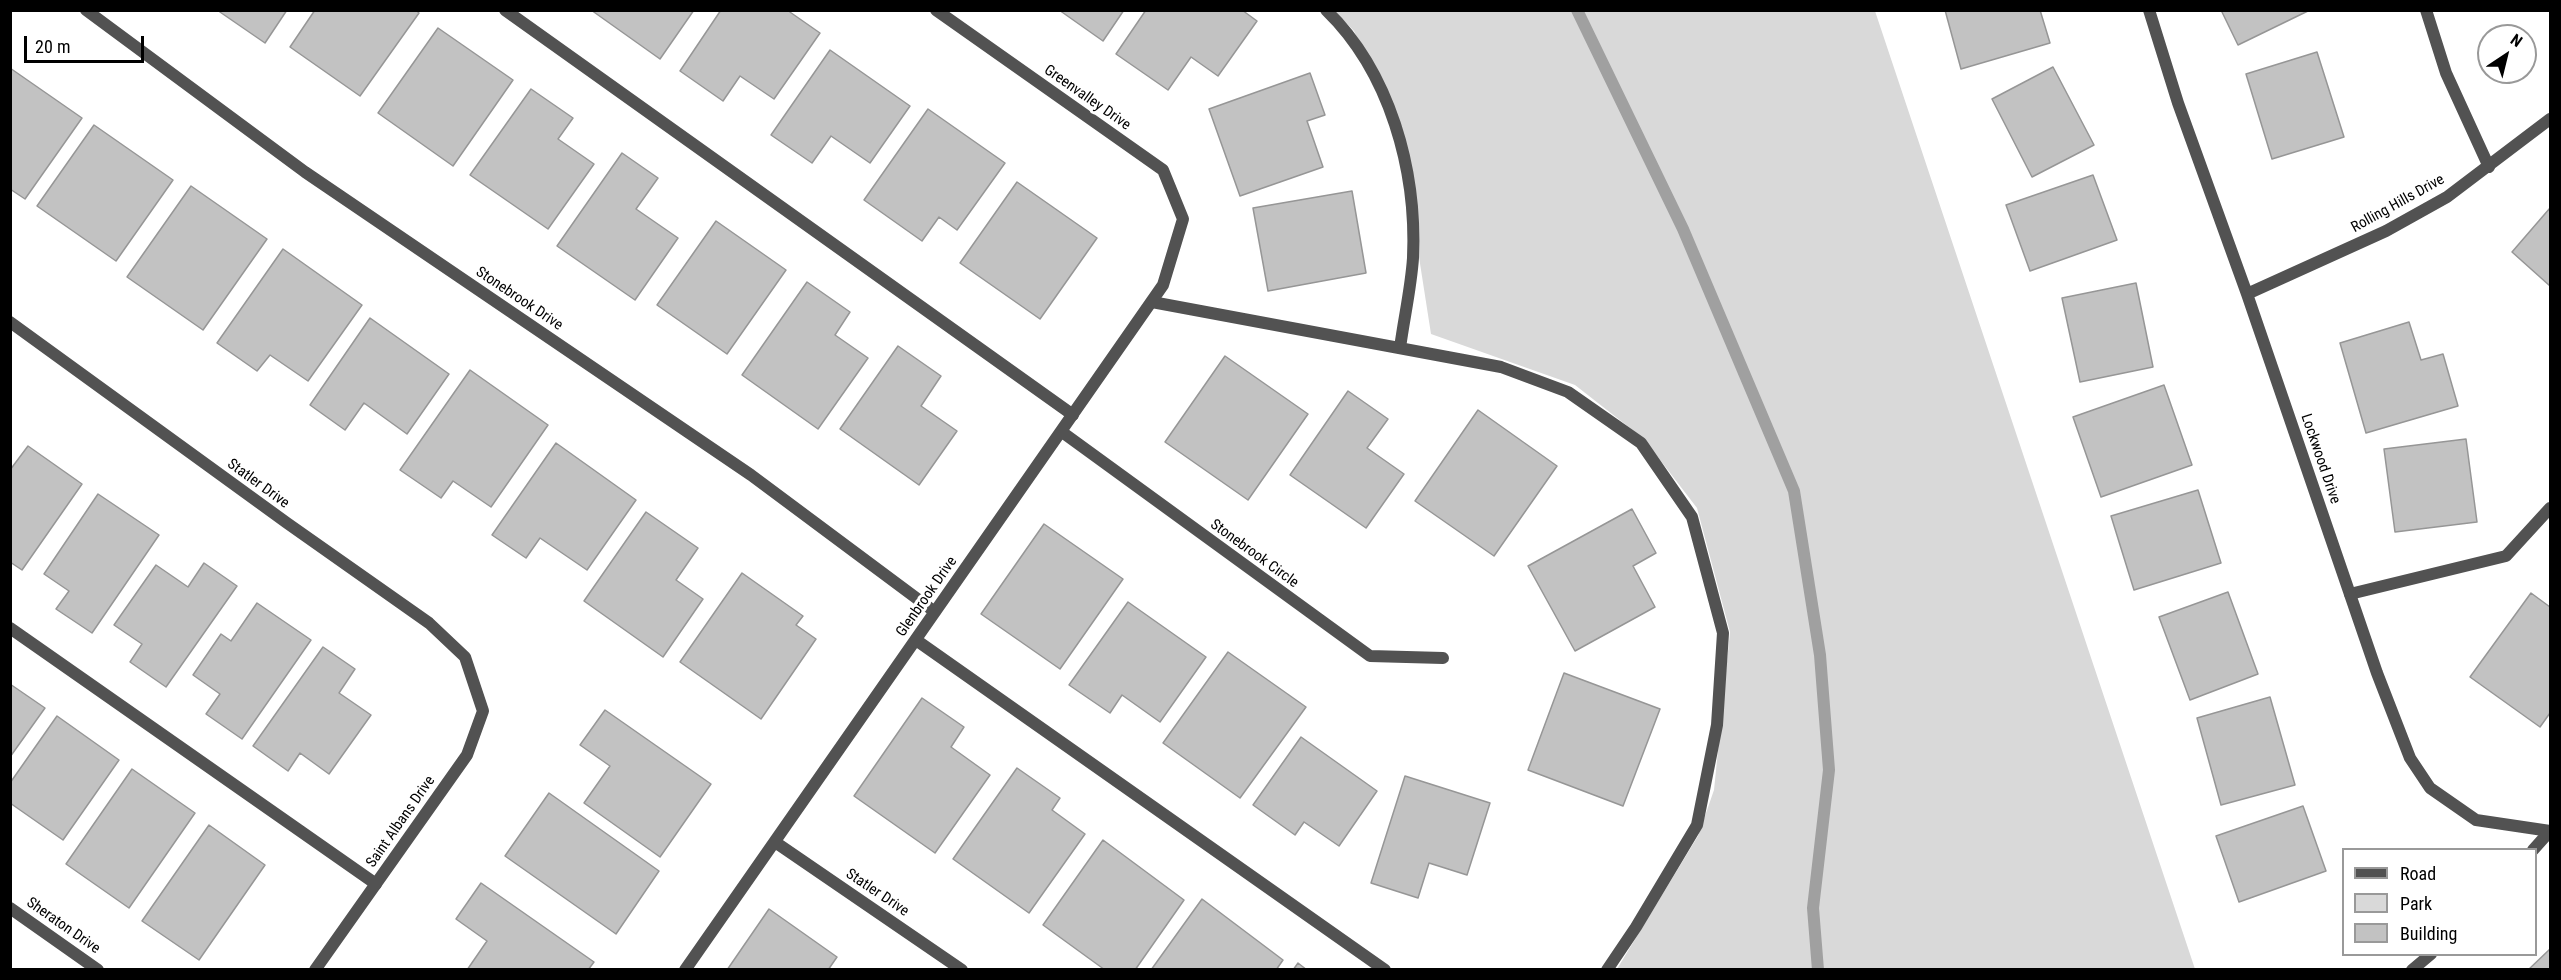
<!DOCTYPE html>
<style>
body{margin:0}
#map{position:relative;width:2561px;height:980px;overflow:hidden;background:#fff;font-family:"Roboto Condensed",sans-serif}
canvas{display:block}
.frame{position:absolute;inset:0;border:12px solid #000;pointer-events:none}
.legend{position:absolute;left:2342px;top:848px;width:195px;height:108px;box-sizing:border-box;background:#fff;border:2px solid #999;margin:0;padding:8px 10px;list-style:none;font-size:18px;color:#000}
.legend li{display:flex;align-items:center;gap:12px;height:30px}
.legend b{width:30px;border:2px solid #999}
.north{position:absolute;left:2477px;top:24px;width:60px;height:60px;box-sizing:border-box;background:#fff;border:2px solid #999;border-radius:50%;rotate:35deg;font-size:16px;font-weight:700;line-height:24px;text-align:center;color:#000}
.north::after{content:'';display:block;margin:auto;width:21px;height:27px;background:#000;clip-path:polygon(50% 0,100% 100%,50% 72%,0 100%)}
.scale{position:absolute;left:24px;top:36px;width:120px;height:27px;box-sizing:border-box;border:3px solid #000;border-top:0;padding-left:8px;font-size:18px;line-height:21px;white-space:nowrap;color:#000;-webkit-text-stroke:4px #fff;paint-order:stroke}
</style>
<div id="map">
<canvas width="2561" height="980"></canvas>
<div class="frame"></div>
<ul class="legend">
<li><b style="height:8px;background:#525252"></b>Road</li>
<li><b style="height:16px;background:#d9d9d9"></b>Park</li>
<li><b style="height:16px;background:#c2c2c2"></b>Building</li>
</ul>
<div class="north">N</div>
<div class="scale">20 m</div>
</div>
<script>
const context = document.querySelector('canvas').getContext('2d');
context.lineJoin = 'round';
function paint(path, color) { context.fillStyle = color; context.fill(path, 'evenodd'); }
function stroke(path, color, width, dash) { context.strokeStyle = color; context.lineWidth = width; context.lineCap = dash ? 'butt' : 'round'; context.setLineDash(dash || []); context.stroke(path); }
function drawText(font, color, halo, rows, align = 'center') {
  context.font = font + ' "Roboto Condensed",sans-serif'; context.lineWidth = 6; context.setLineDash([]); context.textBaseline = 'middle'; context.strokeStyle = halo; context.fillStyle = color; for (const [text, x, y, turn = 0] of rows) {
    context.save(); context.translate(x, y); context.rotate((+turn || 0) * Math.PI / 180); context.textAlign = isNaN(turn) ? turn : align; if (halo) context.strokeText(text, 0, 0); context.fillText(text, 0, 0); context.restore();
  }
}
paint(new Path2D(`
 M1335,11H1875L2195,969H1617L1698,836L1714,790L1730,632L1697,508L1644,439L1575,385L1431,334L1399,129L1354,31Z`), '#d9d9d9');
stroke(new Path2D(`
 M1577,10L1683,229L1794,491L1820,655L1829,770L1813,908L1818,970`), '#a0a0a0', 12);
const building = new Path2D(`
 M217,10H287L265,43Z
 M315,10H416L419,13L360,96L290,47Z
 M591,10H694L660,59Z
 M721,10H787L820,33L774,99L740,76L723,101L680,71Z
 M1059,10H1124L1103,41Z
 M1146,10H1242L1257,21L1218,76L1191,57L1168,90L1116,54Z
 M1945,10H2040L2050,43L1961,69Z
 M2221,10H2310L2238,45Z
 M438,28L513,80L453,166L378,113Z
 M830,50L910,106L870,163L831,136L812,163L771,135Z
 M2317,52L2344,137L2272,159L2246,74Z
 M2053,67L2094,145L2032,177L1992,99Z
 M10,68L82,118L25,199L10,189Z
 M1310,73L1325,115L1307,121L1323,167L1240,196L1209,109Z
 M531,89L573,118L558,139L594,164L548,229L470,175Z
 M928,109L1005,163L957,230L939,217L922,241L864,200Z
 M94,125L173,180L116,261L37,206Z
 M622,153L658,178L636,209L678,238L635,300L557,246Z
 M2093,175L2117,240L2030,271L2006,205Z
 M1017,182L1097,238L1040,319L960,263Z
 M191,186L267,239L203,330L127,277Z
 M1352,191L1366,273L1268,291L1253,208Z
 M2550,208V286L2512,252Z
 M716,221L786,270L727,354L657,305Z
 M283,249L362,305L308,381L270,355L257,371L217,343Z
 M807,282L850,312L835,335L868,358L818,429L742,375Z
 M2136,283L2153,367L2080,382L2062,298Z
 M370,318L449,374L407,434L364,403L345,430L310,405Z
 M2409,322L2421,360L2443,354L2458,406L2366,433L2340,343Z
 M898,346L941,376L921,406L957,431L919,485L840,429Z
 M1225,356L1308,414L1248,500L1165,442Z
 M470,370L548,425L491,507L453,481L441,498L400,470Z
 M2164,385L2192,465L2101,497L2073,417Z
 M1348,391L1388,419L1367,448L1404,474L1366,528L1290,475Z
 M1478,410L1557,466L1494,556L1415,501Z
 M2466,439L2477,522L2395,532L2384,449Z
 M556,443L636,500L587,570L540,538L526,558L492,535Z
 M28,446L82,484L22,570L10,562V470Z
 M2198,490L2221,563L2134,590L2111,516Z
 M98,494L159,535L92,633L56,609L69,591L44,574Z
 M1632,509L1656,553L1633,566L1655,607L1575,651L1528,566Z
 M646,512L698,548L676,580L703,599L663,657L584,601Z
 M1044,524L1123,579L1060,669L981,614Z
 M204,563L237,586L166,687L130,662L142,644L114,625L156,565L188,587Z
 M742,573L803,616L796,625L816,639L761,719L680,662Z
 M2228,592L2258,674L2190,700L2159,617Z
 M2531,593L2550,607V713L2540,727L2470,677Z
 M1128,602L1206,657L1160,722L1122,695L1110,713L1069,685Z
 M257,603L311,640L242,739L206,714L220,694L193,675L221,634L231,641Z
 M323,647L355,669L339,693L371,715L329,774L300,753L288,771L253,746Z
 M1228,652L1306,707L1240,798L1163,743Z
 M1564,673L1660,709L1623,806L1528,770Z
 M10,684L45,708L10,757Z
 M2270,697L2295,785L2221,805L2197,718Z
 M922,698L964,727L951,747L990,775L935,853L854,796Z
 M605,710L711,784L660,857L584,803L610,766L580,745Z
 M57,716L119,760L63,840L10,803V783Z
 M1301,737L1377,791L1339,846L1304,822L1295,835L1253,805Z
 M1017,768L1060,798L1052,810L1085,834L1029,913L953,859Z
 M132,769L195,813L129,908L66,864Z
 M1405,776L1490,803L1467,875L1429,863L1418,898L1371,883Z
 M549,793L659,871L616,934L505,856Z
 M2303,806L2326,871L2239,902L2216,836Z
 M209,825L265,865L199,960L142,921Z
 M1103,840L1184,900L1135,970H1105L1043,925Z
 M481,883L594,962L588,970H467L487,941L456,919Z
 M1202,899L1283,960L1276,970H1151Z
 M769,909L837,957L828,970H727Z
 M2550,949V970H2528Z
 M1298,963L1307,970H1293Z`);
paint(building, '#c2c2c2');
stroke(building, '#969696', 1.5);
stroke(new Path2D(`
 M505,10L1073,415
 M1326,10C1390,72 1417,170 1413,258C1411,288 1404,318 1400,348
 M2426,10L2446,73L2489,167
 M1152,302L1501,367L1568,392L1641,443L1692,517L1723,633L1717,725L1697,825L1636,927L1607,970
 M2350,594L2506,556L2550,508
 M10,628L376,884
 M916,640L1385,970`), '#525252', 12);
stroke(new Path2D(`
 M86,10L305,172L751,475L935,612
 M2149,10L2178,103L2247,294L2377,673L2410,758L2430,788L2476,820L2550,831
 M2247,294L2386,231L2447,197L2550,119
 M10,322L287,523L429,623L465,657L483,711L467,755L315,970
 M1062,432L1370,656L1443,658
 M775,842L962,970
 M2533,850L2550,831
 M10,908L98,970
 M685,970L1163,285L1183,219L1163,170L936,10
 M2412,970L2431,954`), '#525252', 12);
drawText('15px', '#000', '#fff', [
 ["Greenvalley Drive",1087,98,35],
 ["Rolling Hills Drive",2398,204,-29],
 ["Stonebrook Drive",519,299,34],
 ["Lockwood Drive",2320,459,71],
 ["Statler Drive",258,484,36],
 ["Stonebrook Circle",1254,554,36],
 ["Glenbrook Drive",927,597,-55],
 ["Saint Albans Drive",401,822,-55],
 ["Statler Drive",877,893,34],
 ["Sheraton Drive",63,926,35]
]);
</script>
